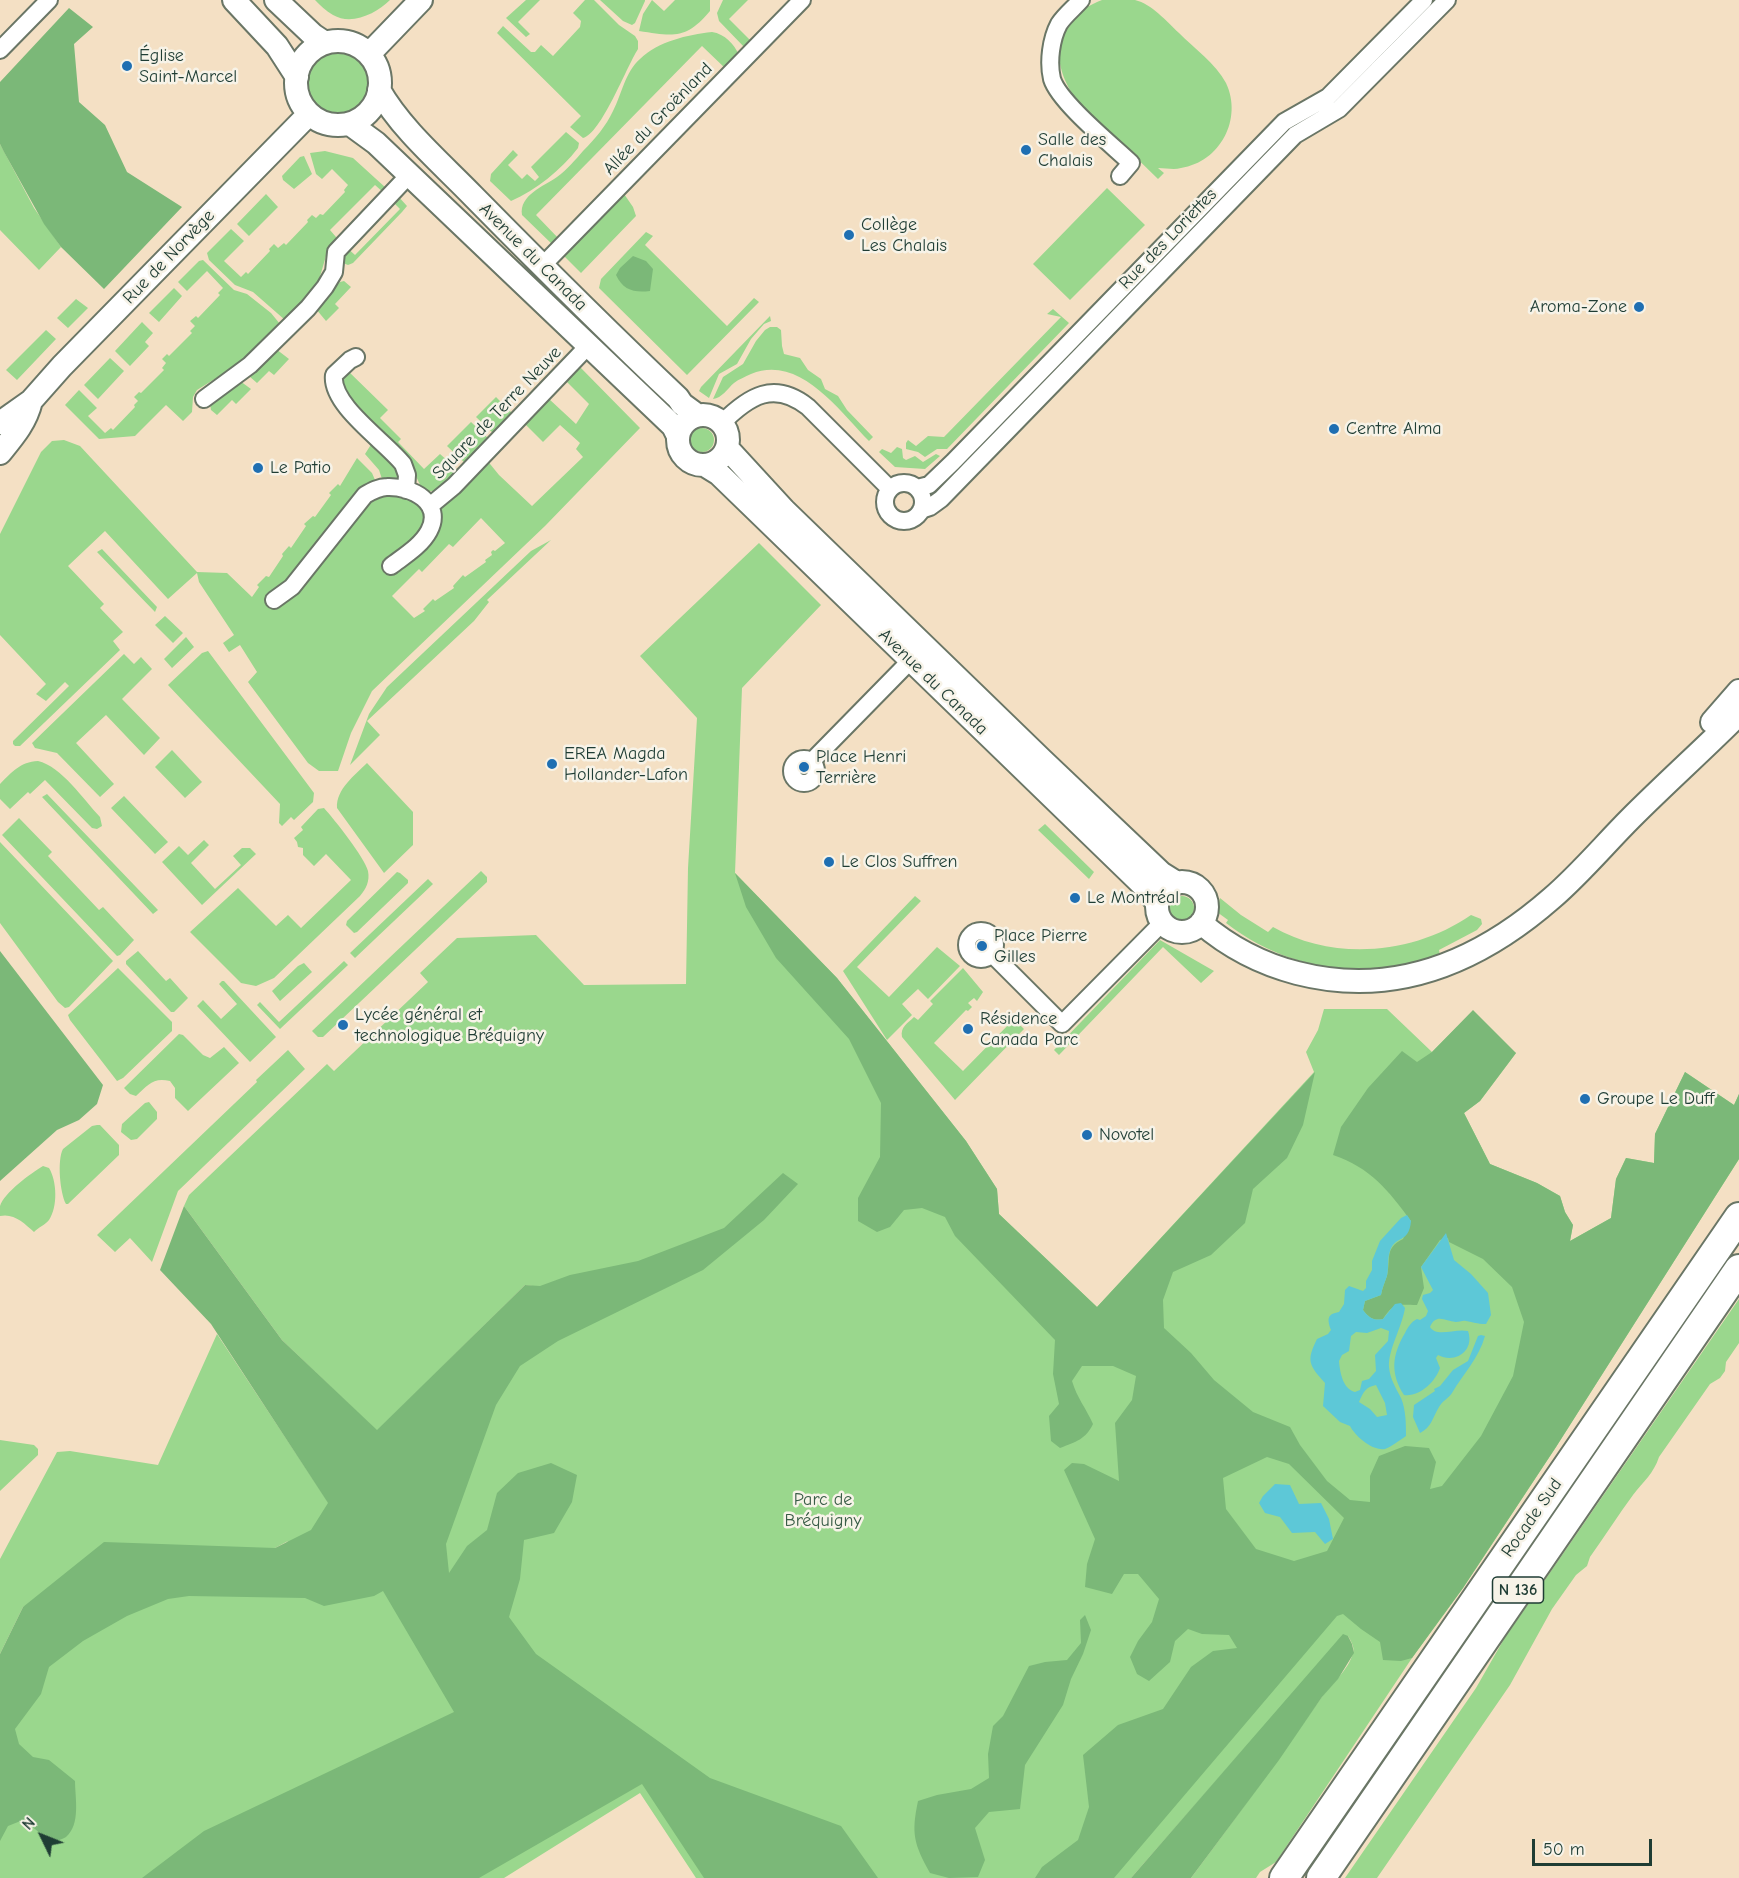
<!DOCTYPE html>
<meta charset="utf-8">
<style>
body{margin:0}
#map{position:relative;width:1739px;height:1878px;overflow:hidden;background:#f4e0c4;font-family:"Comic Neue",sans-serif}
canvas{display:block}
.north{position:absolute;left:12px;top:1806px;width:60px;height:60px;-webkit-text-stroke:4px #f7f3e8;paint-order:stroke;rotate:313deg;font-size:16px;font-weight:700;line-height:24px;text-align:center;color:#1f3d34}
.north::after{content:'';display:block;margin:auto;width:21px;height:27px;background:#1f3d34;clip-path:polygon(50% 0,100% 100%,50% 72%,0 100%)}
.scale{position:absolute;left:1532px;top:1839px;width:120px;height:27px;box-sizing:border-box;border:3px solid #1f3d34;border-top:0;padding-left:8px;font-size:18px;line-height:21px;white-space:nowrap;color:#1f3d34;-webkit-text-stroke:4px #f7f3e8;paint-order:stroke}
</style>
<div id="map">
<canvas width="1739" height="1878"></canvas>
<div class="north">N</div>
<div class="scale">50 m</div>
</div>
<script>
const context = document.querySelector('canvas').getContext('2d');
context.lineJoin = 'round';
function paint(path, color) { context.fillStyle = color; context.fill(path, 'evenodd'); }
function stroke(path, color, width, dash) { context.strokeStyle = color; context.lineWidth = width; context.lineCap = dash ? 'butt' : 'round'; context.setLineDash(dash || []); context.stroke(path); }
function drawText(font, color, halo, rows, align = 'center') {
  context.font = font + ' "Comic Neue",sans-serif'; context.lineWidth = 5; context.setLineDash([]); context.textBaseline = 'middle'; context.strokeStyle = halo; context.fillStyle = color; for (const [text, x, y, turn = 0] of rows) {
    context.save(); context.translate(x, y); context.rotate((+turn || 0) * Math.PI / 180); context.textAlign = isNaN(turn) ? turn : align; if (halo) context.strokeText(text, 0, 0); context.fillText(text, 0, 0); context.restore();
  }
}
paint(new Path2D(`
 M315,0H390C377,13 352,26 333,15C326,11 320,5 315,0Z
 M526,0H540L518,22L530,34L526,37L506,18Z
 M585,0H594L619,25L635,36L638,41V49C626,68 601,134 583,138L570,127L581,116L497,33L503,26L531,52H535L541,45L553,56L580,27L581,21L573,13Z
 M600,0H645V1L635,23L632,25L623,21Z
 M652,0L664,11L675,0H710V11C686,40 673,36 639,31L643,14Z
 M723,0H748L729,19L753,43L746,49L719,21L717,13Z
 M1102,0C1112,0 1125,0 1135,0C1152,4 1166,21 1179,33C1194,48 1216,64 1226,83C1243,119 1220,162 1181,168C1174,170 1166,168 1158,168L1164,173L1158,179L1076,99C1048,60 1054,18 1102,0Z
 M712,32C725,34 734,44 739,55L727,70L702,46L536,215L560,240L554,246L522,215C519,195 544,186 557,177C567,170 575,160 583,151C595,139 606,126 613,111C622,94 625,72 640,59C659,41 687,35 712,32Z
 M307 84a31 31 0 1 1 62 0a31 31 0 1 1-62 0Z
 M566,132L579,143L578,148C561,170 536,190 511,201L490,181L491,174L513,150L518,155L508,165L522,179L527,174L535,181L539,177L531,167Z
 M0,144L34,208L61,247L39,270L0,230Z
 M325,151L353,158L386,188L384,193L375,185L330,230L336,237L337,241L326,256L316,290L285,320L253,292L235,285L209,260L207,253L231,229L244,241L224,261L241,277L246,272L248,274L270,251L269,249L274,244L278,248L284,243L286,245L308,222L307,220L312,215L316,218L320,214L323,215L345,192L344,190L348,185L332,169L322,179L316,174L310,153Z
 M304,156L312,174L294,189L283,180L282,176L300,157Z
 M1107,188L1145,225L1070,300L1033,264Z
 M622,191L633,207L636,216L581,273L561,253Z
 M266,194L278,207L249,236L237,224Z
 M397,195L407,206L402,212L353,263L348,265L343,263L340,256L346,247L355,255L400,209L392,201Z
 M646,232L653,236L645,245L727,326L754,298L759,302L687,375L599,288L601,279Z
 M203,260L234,290L247,294L271,313L280,324V326L242,362L197,390L193,397L192,412L183,421L166,405L135,436L99,439L65,405L79,390L97,408L88,416L105,433L111,428L113,430L135,407L134,405L138,401L134,397L139,392L141,393L164,370L162,368L166,363L162,359L167,354L169,356L192,333L190,331L195,326L190,321L196,316L198,318L220,295L218,293L223,288L207,271L187,291L178,282L199,261Z
 M344,281L351,287L335,304L339,308L326,321L316,309L340,282Z
 M174,288L182,296L159,322L149,313Z
 M76,299L88,308L68,328L57,318Z
 M1053,309L1069,323L947,449H937L925,457L918,452L906,449V443L908,440L916,446L928,436L944,437L1061,317L1047,314Z
 M770,316L771,321L764,324L751,339L737,364L719,374L709,398L699,391L701,387Z
 M142,322L153,333L145,342L149,346L130,366L115,351Z
 M770,327H777L781,330L782,346L784,354L800,358L808,370L821,379L825,389L838,396L847,410L873,437L869,441C839,411 800,354 751,374C745,377 739,379 734,383C727,389 722,398 713,399L723,377L743,364L756,341L765,330Z
 M46,330L56,339L17,380L6,370Z
 M276,349L289,359L274,375L269,371L257,383L249,376Z
 M110,358L124,371L98,399L84,385Z
 M579,366L640,428L545,526L372,691L351,733L338,771H319L308,763L248,682L257,672L240,645L229,652L223,643L234,635L199,582L197,573L168,599L105,531L68,566L104,604L100,608L123,632L113,641L120,650L20,746H15L13,744V741L69,686L65,682L46,701L36,694L46,684L0,635V534L41,452L52,441L64,440L80,446L197,572L227,573L252,597L259,587L257,585L266,576L269,577L283,556L282,554L289,546L291,548L306,526L304,524L313,516L315,517L331,495L329,493L338,484L340,486L357,458L372,473L381,494L389,492L446,501L486,459L499,475L532,506L583,457L576,449L580,443L560,425L543,442L524,423L548,398L576,424L589,404L565,380ZM481,518L505,543L495,551L493,550L491,552L492,555L485,560L486,562L465,577L463,575L453,586L454,588L435,601L433,599L423,609L425,611L414,618L392,596L419,569L422,572L449,544L453,547Z
 M345,368L388,410L380,418L401,439L398,442L424,469L440,454L459,471C449,481 437,497 422,489L413,470L343,398L336,378Z
 M240,381L251,389L236,404L232,400L217,415L211,410L210,404Z
 M496,397L511,412V416L495,435L476,417Z
 M471,422L490,440L466,464L447,446Z
 M690 440a12 12 0 1 1 24 0a12 12 0 1 1-24 0Z
 M372,443L398,463L399,474L394,482L384,481L382,479L379,470L365,454Z
 M897,447L902,449L903,458L906,460L915,456L923,462L936,454L940,456L925,469L895,467L879,452L882,449L891,453Z
 M551,540L487,600L489,602L474,621L367,721L380,735L350,765L369,714L387,687L531,551Z
 M759,543L821,605L742,688L735,873L837,978L966,1141L997,1189L999,1214L1097,1307L1314,1072L1306,1052L1318,1030L1324,1009H1387L1432,1052L1457,1027L1516,1053L1480,1101L1464,1113L1490,1164L1537,1183L1560,1196L1565,1212L1573,1225L1570,1241L1611,1218L1616,1179L1626,1158L1654,1163L1655,1134L1685,1072L1734,1105L1739,1094V1159L1556,1447L1463,1588L1412,1658L1276,1862L1260,1872L1256,1878H1191C1235,1819 1279,1759 1321,1698C1331,1684 1348,1671 1353,1653C1355,1648 1351,1641 1348,1636L1237,1757L1131,1878H696L640,1793L504,1878H0V1674L32,1607L277,1554L288,1541L275,1548L23,1607L0,1654V1559L57,1452L70,1451L158,1465L217,1334L328,1502L540,1287L525,1285L377,1431L282,1340L184,1206L189,1195L327,1064L334,1071L428,982L420,973L457,938L536,935L584,985L686,984L688,868L697,718L640,656Z
 M102,549L157,607L155,612L97,552Z
 M165,616L183,633L173,643L155,625Z
 M186,637L194,647L172,668L164,659Z
 M208,651L314,793L313,802L294,820L291,817L282,826L279,823L280,804L168,685L202,653Z
 M124,654L134,664L141,657L152,669L122,699L160,738L144,755L106,715L76,743L114,784L100,797L57,753L35,748L32,743Z
 M172,750L202,782L185,798L155,767Z
 M38,761C61,766 84,800 100,817L102,826L97,829L92,828L45,780L30,794L28,792L10,809L0,799V784C12,772 20,762 38,761Z
 M367,763L413,812V845L384,873L337,808C336,789 355,775 367,763Z
 M47,794L158,910L153,914L42,797Z
 M124,796L168,842L155,854L111,808Z
 M324,808C334,819 365,858 368,871C370,881 366,889 360,896L274,978L256,986L241,983L190,932L238,888L276,926L288,915L301,928L351,880L326,854L314,866L303,855V848L298,847L297,842L294,838L303,830L301,827L318,809Z
 M19,818L52,852L48,856L99,910L103,907L134,940L120,955L117,956L2,835Z
 M1045,824L1094,872L1089,879L1038,830Z
 M204,840L209,845L191,863L215,889L241,865L233,856L242,848H250L256,854L202,905L162,862L179,846L188,855Z
 M0,842L113,961L69,1007L65,1008L58,1002L0,923Z
 M481,871L487,877V882L323,1037H318L312,1031Z
 M397,872L400,873L408,880V883L357,932L354,933L346,925L347,921Z
 M428,879L433,884L355,958L350,953Z
 M915,896L921,901L857,967L889,997L937,947L960,966L928,999L918,989L902,1004L912,1015L887,1040L843,971Z
 M1170 908a12 12 0 1 1 24 0a12 12 0 1 1-24 0Z
 M1220,898L1241,915L1268,932L1273,927C1334,962 1415,954 1471,915L1481,919L1482,924L1477,930L1439,950L1440,955C1364,979 1291,973 1226,923L1228,920L1217,912Z
 M1160,940L1214,971L1201,983L1163,947L1059,1055L1054,1050Z
 M138,951L166,981L170,978L188,998L174,1012H171L126,964V961Z
 M344,961L348,965L280,1029L257,1005L260,1002L279,1022Z
 M304,963L312,972L280,1001L272,991L298,966Z
 M118,968L172,1022V1031L123,1078L117,1081L70,1020L68,1015Z
 M963,968L983,992L977,1001L974,998L968,1003L972,1007L968,1011L966,1010L934,1043L963,1071L1014,1019L1024,1029L955,1100L902,1037C900,1027 908,1023 914,1017L918,1020L933,1004L930,1001Z
 M222,981H224L276,1037L250,1062L197,1006L203,1000L221,1019L237,1004L219,984Z
 M179,1034L183,1035L203,1055L210,1058L224,1047L239,1063L188,1111L175,1098V1088L170,1081C153,1077 148,1085 136,1096L130,1094L124,1088Z
 M288,1050L305,1069L178,1191L152,1262L130,1238L115,1252L97,1235L257,1082L256,1080Z
 M149,1102L157,1112V1119L137,1139L131,1140L121,1132L122,1124L145,1103Z
 M97,1125H100L119,1145V1155L68,1204H66C60,1193 57,1160 63,1149L92,1126Z
 M43,1166L49,1168C57,1181 58,1207 49,1220C45,1225 39,1227 34,1232C24,1223 14,1213 0,1216C0,1215 0,1207 0,1206C4,1193 31,1173 43,1166Z
 M1739,1299V1343L1726,1362L1725,1371L1720,1378L1710,1384L1659,1457C1654,1473 1643,1482 1633,1495C1618,1515 1605,1536 1590,1557L1587,1566L1576,1575L1552,1609L1510,1685L1377,1878H1345L1476,1688L1504,1639Z
 M0,1440L34,1445L38,1449V1455L0,1491Z`), '#9ad78d');
paint(new Path2D(`
 M69,8L93,27L74,44L79,102L105,125L127,172L182,207L104,289L61,247L44,224L4,152L0,144V82Z
 M633,256L646,261L653,269L650,291C634,293 623,290 616,275L620,268Z
 M735,873L837,978L966,1141L997,1189L999,1214L1097,1307L1315,1072L1303,1125L1287,1158L1253,1189L1245,1223L1211,1255L1173,1272L1163,1300L1164,1328L1191,1353L1214,1380L1253,1412L1290,1427L1300,1445L1327,1481L1350,1500L1370,1502V1476L1379,1456L1405,1446L1429,1448L1436,1462L1430,1489L1442,1486L1481,1436L1513,1376L1524,1322L1512,1287L1483,1259L1449,1242L1448,1238L1440,1240L1421,1267L1424,1288L1417,1305C1398,1305 1394,1302 1383,1319C1374,1321 1369,1318 1363,1310L1365,1301L1381,1295C1382,1288 1385,1282 1387,1276C1391,1259 1384,1248 1403,1239L1411,1221C1388,1190 1371,1168 1333,1155L1341,1127L1368,1088L1402,1051L1417,1062L1432,1052L1473,1010L1516,1053L1480,1101L1464,1113L1490,1164L1537,1183L1560,1196L1565,1212L1573,1225L1570,1241L1611,1218L1616,1179L1626,1158L1654,1163L1655,1134L1685,1072L1734,1105L1739,1094V1159L1556,1447L1463,1588L1412,1658L1401,1661L1383,1660L1380,1642L1361,1629L1343,1614L1337,1616L1114,1878H1035L1042,1867L1078,1840L1089,1807L1083,1755L1118,1725L1163,1709L1191,1667L1213,1651L1237,1648L1229,1635L1202,1634L1188,1629L1175,1641L1170,1662L1149,1681L1137,1674L1130,1657L1138,1641L1152,1622L1159,1599L1138,1574H1124L1112,1594L1085,1587L1087,1564L1095,1539L1064,1470L1072,1463L1084,1464L1119,1481L1115,1423L1132,1400L1136,1376L1113,1366H1082L1072,1381C1077,1398 1086,1408 1093,1424C1086,1439 1076,1442 1060,1448L1051,1441L1049,1416L1059,1404L1053,1374L1055,1340L955,1236L945,1217L922,1208L904,1210L890,1227L877,1232L858,1221V1198L880,1157L881,1103L849,1039L776,958L746,907ZM1267,1457L1289,1464L1344,1518L1327,1551L1294,1561L1256,1549L1226,1509L1223,1478Z
 M0,951L103,1085L97,1104L79,1120L57,1130L0,1181Z
 M783,1173L798,1184L764,1220L703,1270L558,1341L520,1366L496,1405L446,1544L449,1573L467,1546L487,1530L497,1493L518,1473L551,1463L577,1475L572,1502L554,1533L524,1540L520,1579L509,1617L536,1654L710,1778L841,1826L878,1878H704L642,1784L479,1878H142L204,1831L454,1712L383,1591L374,1596L324,1606L305,1598L189,1596L168,1599L127,1616L83,1641L49,1667L41,1694L15,1729L19,1744L33,1757L49,1760L75,1781C75,1798 81,1824 66,1837C63,1839 56,1841 52,1842L23,1820L8,1826L0,1841V1654L23,1607L104,1542L275,1548L311,1530L328,1503L211,1324L160,1270L184,1206L282,1340L377,1430L525,1285L540,1286L570,1275L638,1261L724,1228Z
 M1085,1615L1091,1630L1083,1654L1071,1679L1063,1705L1025,1765L1020,1809L989,1812L975,1828L985,1860L978,1877L949,1878L930,1873C914,1844 911,1834 918,1801L937,1795L971,1789L989,1778L988,1754L993,1726L1003,1716L1029,1666L1045,1662L1067,1660L1081,1643L1080,1620Z
 M1343,1634L1348,1636L1352,1644L1354,1653L1338,1679L1322,1697L1279,1760L1191,1878H1131Z`), '#7bb878');
paint(new Path2D(`
 M1407,1215L1411,1221C1409,1244 1395,1235 1390,1251C1387,1259 1389,1268 1387,1276C1385,1282 1382,1288 1381,1295L1365,1301L1363,1310C1369,1318 1374,1321 1383,1319L1395,1304L1401,1303L1405,1308C1402,1327 1388,1350 1389,1367C1390,1379 1396,1388 1401,1398C1406,1410 1406,1424 1406,1436C1400,1440 1391,1447 1385,1449C1372,1451 1355,1436 1350,1426L1340,1422L1323,1406L1325,1383C1309,1365 1306,1361 1317,1339L1328,1334L1331,1330C1327,1319 1327,1314 1339,1312L1344,1304L1345,1290L1349,1286L1363,1291L1366,1288V1281L1372,1270V1261L1380,1241L1401,1218ZM1381,1328L1389,1331L1388,1341L1375,1355L1376,1371L1369,1379L1362,1381L1360,1390L1355,1392C1343,1389 1340,1373 1339,1361L1342,1355L1349,1351L1351,1336L1356,1332L1367,1333ZM1376,1385L1385,1403L1387,1415L1377,1417L1370,1409L1359,1402C1363,1392 1366,1387 1376,1385Z
 M1446,1233L1454,1260L1471,1274L1488,1293L1491,1315L1486,1324C1476,1324 1474,1322 1466,1321C1463,1320 1459,1322 1456,1322C1445,1321 1436,1313 1430,1327C1437,1338 1455,1328 1468,1331C1475,1351 1455,1364 1438,1355L1436,1358L1440,1368C1435,1382 1420,1397 1404,1395C1390,1373 1392,1355 1405,1333C1408,1327 1411,1322 1417,1319L1420,1320L1426,1316L1428,1311L1422,1299L1423,1295L1430,1293L1433,1290L1421,1267Z
 M1481,1335L1485,1336C1479,1358 1463,1374 1452,1393C1449,1398 1442,1401 1439,1407C1433,1417 1431,1428 1420,1433L1413,1417L1414,1405L1435,1391L1434,1389L1440,1386L1453,1370L1468,1361L1478,1336Z
 M1275,1484L1290,1485L1299,1504L1321,1503L1329,1519L1333,1539L1325,1544L1315,1532L1292,1533L1280,1517L1265,1513L1259,1503L1263,1496Z`), '#5dc8d7');
const street = new Path2D(`
 M1081,0C1074,8 1065,15 1059,24C1051,39 1048,62 1052,79C1059,102 1112,145 1131,163L1120,176
 M0,50L49,0
 M542,266L802,0
 M356,357L350,360L334,375C330,405 386,442 403,464L407,475L406,490
 M204,399L250,365L308,308L325,287L334,272L336,252L410,174
 M722,423C749,396 774,380 808,407L890,489
 M885 502a19 19 0 1 1 38 0a19 19 0 1 1-38 0Z
 M917,488L929,485L953,462L1284,122L1328,97L1424,0
 M431,505L454,486L589,345
 M921,510L930,507L941,499L1295,135L1339,109L1447,0
 M274,600L292,587L365,495C372,491 379,487 387,487C412,486 444,503 429,531C421,546 404,556 391,566
 M792 771a12 12 0 1 1 24 0a12 12 0 1 1-24 0Z
 M812,761L911,660
 M967 945a14 14 0 1 1 28 0a14 14 0 1 1-28 0Z
 M992,954L1062,1024L1162,923`);
const secondary = new Path2D(`
 M234,0L277,46L297,77
 M276,0L313,35L325,43
 M296 83a42 42 0 1 1 84 0a42 42 0 1 1-84 0Z
 M369,54L421,0
 M379,90C401,129 441,163 473,196C540,264 608,332 678,398L682,404L697,415
 M350,124L376,143L673,426L678,436
 M678 440a25 25 0 1 1 50 0a25 25 0 1 1-50 0Z
 M0,423L31,401L62,366L309,114
 M727,448L784,510L1042,760L1161,873L1177,883
 M0,453C14,436 26,422 31,401
 M706,466L719,474L1146,888L1157,903
 M1712,722L1739,691
 M1157 907a25 25 0 1 1 50 0a25 25 0 1 1-50 0Z
 M1201,923C1229,947 1262,964 1297,973C1394,998 1479,962 1552,898C1580,874 1605,844 1631,818C1667,782 1704,749 1739,714`);
const highway = new Path2D(`
 M1284,1878L1739,1217
 M1321,1878L1739,1269`);
stroke(street, '#6a7666', 20);
stroke(secondary, '#6a7666', 26);
stroke(highway, '#6a7666', 32);
stroke(street, '#fff', 16);
stroke(secondary, '#fff', 22);
stroke(highway, '#fff', 28);
for (const [x, y, r, color] of [
 [127,66,6,"#1f6fb2"],
 [1026,150,6,"#1f6fb2"],
 [849,235,6,"#1f6fb2"],
 [1639,307,6,"#1f6fb2"],
 [1334,429,6,"#1f6fb2"],
 [258,468,6,"#1f6fb2"],
 [552,764,6,"#1f6fb2"],
 [804,767,6,"#1f6fb2"],
 [829,862,6,"#1f6fb2"],
 [1075,898,6,"#1f6fb2"],
 [982,946,6,"#1f6fb2"],
 [343,1025,6,"#1f6fb2"],
 [968,1029,6,"#1f6fb2"],
 [1585,1099,6,"#1f6fb2"],
 [1087,1135,6,"#1f6fb2"]
]) { const dot = new Path2D(); dot.arc(x, y, r, 0, 2 * Math.PI); context.fillStyle = color; context.fill(dot); stroke(dot, '#f7f3e8', 2); }
for (const [x, y, w] of [
 [1518,1590,51]
]) { const box = new Path2D(); box.roundRect(x - w / 2, y - 13, w, 26, 4.5); context.fillStyle = '#f7f3e8'; context.fill(box); stroke(box, '#1f3d34', 1.5); }
drawText('bold 16px', '#1f3d34', null, [
 ["N 136",1518,1590]
]);
drawText('18px', '#1f3d34', '#f7f3e8', [
 ["Église",139,56],
 ["Saint-Marcel",139,77],
 ["Salle des",1038,140],
 ["Chalais",1038,161],
 ["Collège",861,225],
 ["Les Chalais",861,246],
 ["Aroma-Zone",1627,307,"right"],
 ["Centre Alma",1346,429],
 ["Le Patio",270,468],
 ["EREA Magda",564,754],
 ["Hollander-Lafon",564,775],
 ["Place Henri",816,757],
 ["Terrière",816,778],
 ["Le Clos Suffren",841,862],
 ["Le Montréal",1087,898],
 ["Place Pierre",994,936],
 ["Gilles",994,957],
 ["Lycée général et",355,1015],
 ["technologique Bréquigny",355,1036],
 ["Résidence",980,1019],
 ["Canada Parc",980,1040],
 ["Groupe Le Duff",1597,1099],
 ["Novotel",1099,1135]
], 'left');
drawText('18px', '#1f3d34', '#f7f3e8', [
 ["Allée du Groënland",658,119,-46],
 ["Rue des Loriettes",1168,239,-46],
 ["Rue de Norvège",169,257,-46],
 ["Avenue du Canada",533,257,45],
 ["Square de Terre Neuve",497,413,-46],
 ["Avenue du Canada",933,682,44],
 ["Rocade Sud",1532,1518,-55]
]);
drawText('18px', '#385c46', '#f7f3e8', [
 ["Parc de",823,1500],
 ["Bréquigny",823,1521]
]);
</script>
